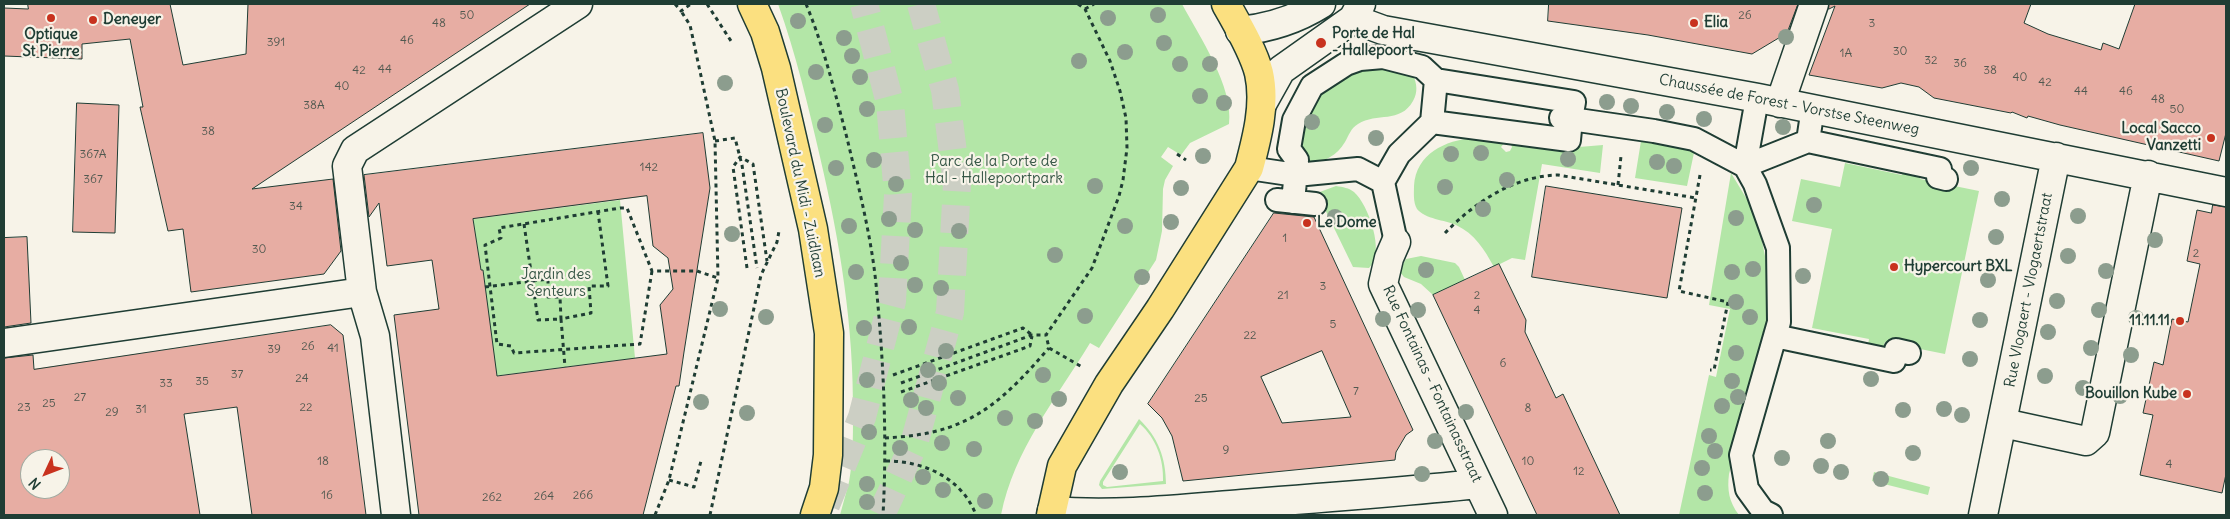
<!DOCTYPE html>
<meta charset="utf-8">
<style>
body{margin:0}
#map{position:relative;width:2230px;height:519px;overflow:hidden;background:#f7f3e8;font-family:Delius,sans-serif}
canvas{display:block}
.frame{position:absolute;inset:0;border:5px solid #1f3d34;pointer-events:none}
.north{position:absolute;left:20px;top:449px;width:50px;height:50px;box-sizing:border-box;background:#f7f3e8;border:1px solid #a1aaa0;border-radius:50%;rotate:227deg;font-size:14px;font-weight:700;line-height:20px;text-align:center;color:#1f3d34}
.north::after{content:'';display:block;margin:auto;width:18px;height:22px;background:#c8321e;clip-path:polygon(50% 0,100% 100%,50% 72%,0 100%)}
</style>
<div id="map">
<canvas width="2230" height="519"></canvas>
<div class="frame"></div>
<div class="north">N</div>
</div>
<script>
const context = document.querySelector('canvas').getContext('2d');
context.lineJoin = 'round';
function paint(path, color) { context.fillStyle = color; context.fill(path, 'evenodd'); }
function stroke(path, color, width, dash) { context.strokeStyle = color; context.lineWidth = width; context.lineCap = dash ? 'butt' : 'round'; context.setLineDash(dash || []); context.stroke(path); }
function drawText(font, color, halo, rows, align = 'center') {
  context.font = font + ' Delius,sans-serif'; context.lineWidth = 4.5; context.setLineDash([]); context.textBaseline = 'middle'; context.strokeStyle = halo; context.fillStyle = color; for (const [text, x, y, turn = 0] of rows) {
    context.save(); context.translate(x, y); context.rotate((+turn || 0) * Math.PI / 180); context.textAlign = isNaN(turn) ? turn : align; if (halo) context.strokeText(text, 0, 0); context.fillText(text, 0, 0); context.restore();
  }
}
paint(new Path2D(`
 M778,4H1182C1199,36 1234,87 1229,124L1190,143L1181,155L1168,147L1161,157L1173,166L1165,180L1163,189L1162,231L1156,260L1099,348L1090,343C1056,399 1014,450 1001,515H840C843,504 846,493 849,482C853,460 853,437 853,415C854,327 840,242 820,157C808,105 796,54 778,4Z
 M1373,65L1413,75C1417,84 1418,92 1413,101C1400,124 1377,112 1358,124C1351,128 1349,135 1345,142C1337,156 1324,161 1310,165L1301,156L1299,137L1308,108L1328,83Z
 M1474,138L1505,142L1501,147L1506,152L1510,151L1512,147L1510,142L1555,149L1603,145L1600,173L1542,164L1525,260L1512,258L1494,267C1484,249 1475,234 1456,225C1445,220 1425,219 1417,209C1413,202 1414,193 1414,186C1416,154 1445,140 1474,138Z
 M1641,141H1651L1695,148L1687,186L1635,178Z
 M1845,163L1902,175L1904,169L1921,173L1920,179L1979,191L1945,354L1885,342L1883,348L1868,345L1869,339L1812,328L1832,229L1792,221L1801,179L1840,187Z
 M1731,173L1751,206L1760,231L1768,271L1769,311L1767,330L1729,474C1727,490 1729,502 1739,515H1679L1709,375L1716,377L1730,309L1709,305Z
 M1336,186C1343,187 1349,188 1354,192C1368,204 1386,253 1369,268L1353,267L1317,193Z
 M620,200L635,358L494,376L483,270H481L473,219Z
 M1421,256L1455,263L1459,267L1465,280L1433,295L1421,284L1404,277L1399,271L1406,259Z
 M1139,419C1158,437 1166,458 1166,484L1102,489L1099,485L1100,481ZM1140,424C1156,438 1164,460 1163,481L1107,487L1103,485V482Z
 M1874,472L1930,487L1928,495L1872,481Z`), '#b3e6a7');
const building = new Path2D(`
 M28,4H170L183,65L246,54L248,4H530L252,189L333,179L341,251L324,274L191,292L183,229L168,231L140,107H143L130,39L82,44V59L4,56V8L28,9Z
 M1549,4H1798L1787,33L1752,54L1648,35L1548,21Z
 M1829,4H2031L2024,23L2048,34L2101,50L2103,43L2119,49L2135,4H2226V133L2219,161L2060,125L2028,116L2027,118L2012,112L2011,113L1934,98L1919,87L1901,83L1882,88L1809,75L1835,6L1829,9Z
 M77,103L119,105L115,233L73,232Z
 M703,133L710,188L684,352L679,386H676L643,515H419L394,315L439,309L432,260L387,266L379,203L369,217L364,175ZM647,196L653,246L668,258L673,289L660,305L667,354L497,376L483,270H481L473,219Z
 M1546,186L1682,208L1667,298L1532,277Z
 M2213,205L2226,207V474L2222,493L2140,475L2153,415L2143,413L2154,362L2163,365L2172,319L2188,322L2200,264L2187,261L2197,210L2211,213Z
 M1274,213L1314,217L1413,430L1406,435L1396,452L1395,460L1183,481L1172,436L1162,418L1148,404ZM1322,351L1351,417L1282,423L1261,377Z
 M27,237L31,323L4,327V238Z
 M1499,264L1526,320L1525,332L1556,398L1563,394L1620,515H1537L1433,295Z
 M331,325L343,335L366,515H252L237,407L184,414L200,515H4V358L33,355L34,369ZM30,459H60V489H30Z`);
paint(building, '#e7ada3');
stroke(building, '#1f3d34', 1);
stroke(new Path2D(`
 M826,505L862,417L892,301L898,195L890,103L864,4
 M881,515L914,444L950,312L957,184L945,90L921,4`), '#cccfc4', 28, [28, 14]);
const pedestrian = new Path2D(`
 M1432,122L1569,140L1571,119L1654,131L1694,139L1745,166L1755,184L1778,248L1779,322L1741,455L1747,489L1763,511L1771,515
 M1808,141L1940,169L1938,177L1946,179
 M1745,166L1808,141L1811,121
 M1745,166L1755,110
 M1249,168L1296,175L1358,169L1383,182L1396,242
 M1383,182L1399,154L1432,122L1436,80
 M1277,200L1315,204
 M1293,202L1297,160L1289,149L1294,120L1312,86L1346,64L1360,59L1383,57L1422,67L1436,80L1574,102L1571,119L1561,118
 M1775,336L1894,361L1896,350L1909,353`);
const minor = new Path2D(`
 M1353,19L1383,30L1758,98L2226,192
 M1780,103L1814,4
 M1396,242L1389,258L1383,284L1493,515
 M4,343L362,292
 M2003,423L2086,441L2095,433L2148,175
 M1052,511C1116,516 1179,509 1242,504C1321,498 1399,492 1478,484
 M396,515L375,336L362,292L347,166L355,150L578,4
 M1983,515L2056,157`);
const tertiary = new Path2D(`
 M1240,31C1269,28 1297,19 1321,4
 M1262,104L1281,70L1353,19L1361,4`);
const primary = new Path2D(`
 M752,4L765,32L776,68L813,229L829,333L828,455L824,488L815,515
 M1051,515L1062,466L1109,384L1160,309L1249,168C1257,138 1266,104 1259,73C1253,50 1237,24 1226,4`);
stroke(pedestrian, '#1f3d34', 26);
stroke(minor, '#1f3d34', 31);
stroke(tertiary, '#1f3d34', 31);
stroke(primary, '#1f3d34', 31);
stroke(new Path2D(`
 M675,4L681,11L691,4
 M707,4L731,41
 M806,4C824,47 835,93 847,138C859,189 873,243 877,295C884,368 887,442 883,515
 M1078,4L1085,9L1110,61L1120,91L1126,118L1127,148L1123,180L1119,196L1092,268L1046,335L1049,348L1082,367
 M1085,9L1094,4
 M715,141L735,138L742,165L757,268
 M1177,154L1186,160
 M1700,175L1679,291L1728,302L1714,370H1710
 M1618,185L1621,156
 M524,224L538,320L561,319L565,367
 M1445,233C1475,202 1514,176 1558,175L1696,198
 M747,268L733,167L740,157L753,164L767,261
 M652,271L640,344L514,353L511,346L497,344L485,245L501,238L499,228L620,208H627L652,271H697L718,278
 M485,287L548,279V297H560L561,319L591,313L589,286H608L598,212
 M893,375L1023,328L1032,335
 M901,383L1032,335H1046
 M901,392L1030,346L1032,336
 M885,438C899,437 914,436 928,433C983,422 1013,389 1049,348
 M886,461C924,461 962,478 976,515
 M669,480L694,487L701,461
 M655,515L669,480L718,278L715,141L690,25L681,11
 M710,515L761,275L777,242L779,231`), '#1f3d34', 3, [4, 4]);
stroke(pedestrian, '#f7f3e8', 22);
stroke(minor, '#f7f3e8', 28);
stroke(tertiary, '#f7f3e8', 28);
stroke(primary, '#fbe080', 28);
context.fillStyle = '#8c9d8e';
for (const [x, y] of [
 [1158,15],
 [1108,18],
 [798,21],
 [1786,37],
 [844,38],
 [1164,43],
 [1125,52],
 [852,56],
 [1079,61],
 [1180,64],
 [1210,64],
 [816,72],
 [860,77],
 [725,83],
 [1200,96],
 [1607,102],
 [1224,103],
 [1631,106],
 [867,109],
 [1667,112],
 [1704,119],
 [1312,122],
 [825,125],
 [1783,127],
 [1376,138],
 [1481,153],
 [1451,154],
 [1203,156],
 [1568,159],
 [874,160],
 [1657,162],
 [1674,166],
 [836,168],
 [1971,168],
 [1507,180],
 [896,184],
 [1095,186],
 [1445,187],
 [1181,188],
 [2002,199],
 [1814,205],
 [1483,209],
 [2078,216],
 [1335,217],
 [1736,218],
 [889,219],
 [1171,222],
 [849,226],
 [1125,226],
 [915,230],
 [959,231],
 [732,234],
 [1996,237],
 [2155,240],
 [1055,255],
 [2068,256],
 [901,263],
 [1753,269],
 [1426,270],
 [2106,271],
 [856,272],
 [1732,272],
 [1803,276],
 [1142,277],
 [1988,280],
 [915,285],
 [941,288],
 [2057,301],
 [1736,302],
 [720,309],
 [1418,310],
 [2099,310],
 [1085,316],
 [766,317],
 [1750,317],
 [2136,318],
 [1383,319],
 [1980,320],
 [909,327],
 [864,328],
 [2048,332],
 [2091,348],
 [946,351],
 [1736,353],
 [2131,355],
 [1970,359],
 [928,370],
 [1043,375],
 [2045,376],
 [1871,379],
 [867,380],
 [1732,381],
 [939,383],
 [2083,388],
 [2120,396],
 [1738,397],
 [958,398],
 [1059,399],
 [911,400],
 [701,402],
 [1722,406],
 [926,408],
 [1944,409],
 [1903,410],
 [1466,412],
 [747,413],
 [1962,415],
 [1005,418],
 [1035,421],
 [869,432],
 [1709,436],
 [1435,441],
 [1828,441],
 [942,443],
 [900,448],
 [974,449],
 [1715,451],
 [1913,453],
 [1782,458],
 [1821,466],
 [1702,468],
 [1120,472],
 [1841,472],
 [1422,474],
 [923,477],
 [1881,479],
 [867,484],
 [943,490],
 [1705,493],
 [985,501],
 [867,502]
]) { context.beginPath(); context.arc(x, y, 8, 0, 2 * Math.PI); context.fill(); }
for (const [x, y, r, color] of [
 [51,18,5,"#c8321e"],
 [93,20,5,"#c8321e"],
 [1694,23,5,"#c8321e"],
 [1321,43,6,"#c8321e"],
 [2211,138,5,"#c8321e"],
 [1307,223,5,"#c8321e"],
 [1894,267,5,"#c8321e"],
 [2180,321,5,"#c8321e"],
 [2187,394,5,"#c8321e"]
]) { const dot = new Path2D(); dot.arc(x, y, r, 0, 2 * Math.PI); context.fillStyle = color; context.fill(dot); stroke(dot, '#f7f3e8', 2); }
drawText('12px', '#515950', null, [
 ["50",467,16],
 ["26",1745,16],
 ["48",439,24],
 ["3",1872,24],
 ["46",407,41],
 ["391",276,43],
 ["30",1900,52],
 ["1A",1846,54],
 ["32",1931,61],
 ["36",1960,64],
 ["44",385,70],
 ["42",359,71],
 ["38",1990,71],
 ["40",2020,78],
 ["42",2045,83],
 ["40",342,87],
 ["44",2081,92],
 ["46",2126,92],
 ["48",2158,100],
 ["38A",314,106],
 ["50",2177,110],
 ["38",208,132],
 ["367A",93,155],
 ["142",649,168],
 ["367",93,180],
 ["34",296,207],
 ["1",1285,239],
 ["30",259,250],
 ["2",2196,254],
 ["3",1323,287],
 ["21",1283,296],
 ["2",1477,296],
 ["4",1477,311],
 ["5",1333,325],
 ["22",1250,336],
 ["26",308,347],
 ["41",333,349],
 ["39",274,350],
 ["6",1503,364],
 ["37",237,375],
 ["24",302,379],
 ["35",202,382],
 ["33",166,384],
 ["7",1356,392],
 ["27",80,398],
 ["25",1201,399],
 ["25",49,404],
 ["23",24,408],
 ["22",306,408],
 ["8",1528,409],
 ["31",141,410],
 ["29",112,413],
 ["9",1226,451],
 ["18",323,462],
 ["10",1528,462],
 ["4",2169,465],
 ["12",1579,472],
 ["16",327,496],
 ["266",583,496],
 ["264",544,497],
 ["262",492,498]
]);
drawText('bold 15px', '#1f3d34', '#f7f3e8', [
 ["Deneyer",103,20],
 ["Elia",1704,23],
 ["Porte de Hal",1332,34],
 ["- Hallepoort",1332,51],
 ["Optique",51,35,"center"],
 ["St Pierre",51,52,"center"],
 ["Local Sacco",2201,129,"right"],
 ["Vanzetti",2201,146,"right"],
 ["Le Dome",1317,223],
 ["Hypercourt BXL",1904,267],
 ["11.11.11",2170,321,"right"],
 ["Bouillon Kube",2177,394,"right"]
], 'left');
drawText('15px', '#1f3d34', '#f7f3e8', [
 ["Chaussée de Forest - Vorstse Steenweg",1789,105,11],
 ["Boulevard du Midi - Zuidlaan",800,183,78],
 ["Rue Vlogaert - Vlogaertstraat",2029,290,-79],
 ["Rue Fontainas - Fontainasstraat",1432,384,65]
]);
drawText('15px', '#355645', '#f7f3e8', [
 ["Parc de la Porte de",994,162],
 ["Hal - Hallepoortpark",994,179],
 ["Jardin des",556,275],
 ["Senteurs",556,292]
]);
</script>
